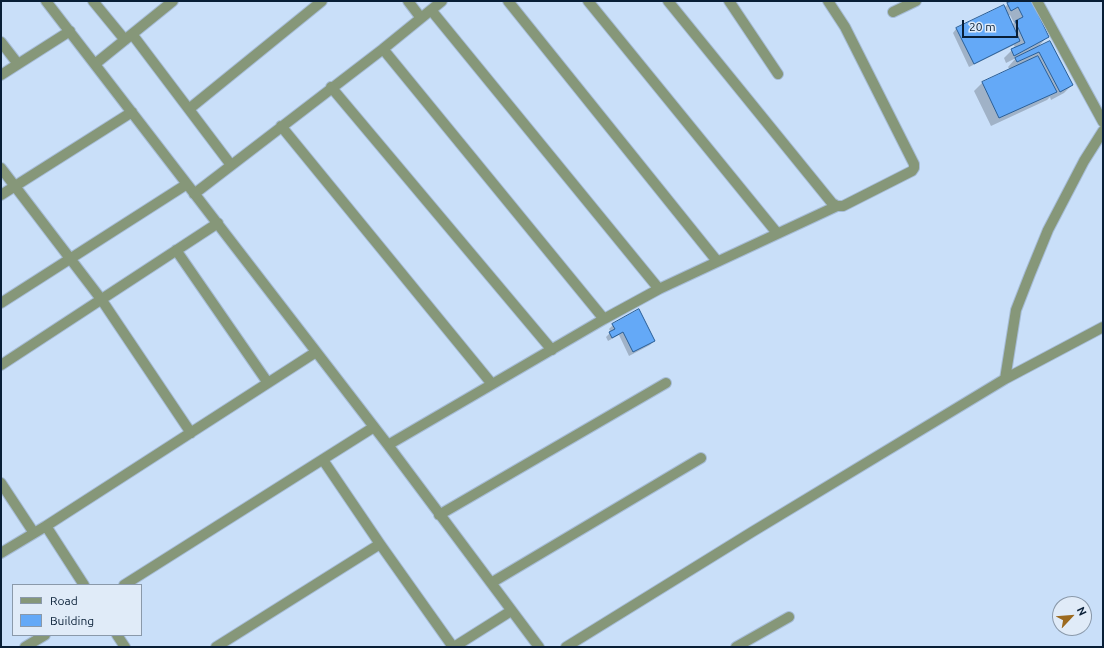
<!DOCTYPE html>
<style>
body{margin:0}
#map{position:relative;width:1104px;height:648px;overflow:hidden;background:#c9dff9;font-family:Ubuntu,sans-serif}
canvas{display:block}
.frame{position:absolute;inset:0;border:2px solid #081e36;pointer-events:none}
.legend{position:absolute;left:12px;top:584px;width:130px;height:52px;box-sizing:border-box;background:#e0ebf8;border:1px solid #8a99aa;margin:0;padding:5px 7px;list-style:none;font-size:12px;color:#081e36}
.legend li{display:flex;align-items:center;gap:8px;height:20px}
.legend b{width:20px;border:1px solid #8a99aa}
.north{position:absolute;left:1052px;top:596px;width:40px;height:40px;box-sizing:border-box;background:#e0ebf8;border:1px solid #8a99aa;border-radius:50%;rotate:64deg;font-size:11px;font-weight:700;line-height:16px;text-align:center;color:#081e36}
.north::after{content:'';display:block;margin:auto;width:14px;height:18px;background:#9c6a1f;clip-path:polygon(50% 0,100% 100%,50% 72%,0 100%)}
.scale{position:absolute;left:962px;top:20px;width:56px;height:18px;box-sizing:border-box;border:2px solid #081e36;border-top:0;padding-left:5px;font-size:12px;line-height:14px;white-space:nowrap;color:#081e36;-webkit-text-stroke:3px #e0ebf8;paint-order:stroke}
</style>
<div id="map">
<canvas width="1104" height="648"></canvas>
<div class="frame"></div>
<ul class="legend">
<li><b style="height:5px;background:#869779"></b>Road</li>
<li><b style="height:11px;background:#64a9f7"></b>Building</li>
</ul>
<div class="north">N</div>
<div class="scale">20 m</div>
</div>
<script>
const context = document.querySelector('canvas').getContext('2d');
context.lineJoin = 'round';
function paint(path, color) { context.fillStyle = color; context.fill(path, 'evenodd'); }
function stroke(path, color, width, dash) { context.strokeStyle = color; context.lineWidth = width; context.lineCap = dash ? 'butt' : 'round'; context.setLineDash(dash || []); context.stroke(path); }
paint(new Path2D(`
 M1014,1H1031L1047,37L1036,49L1072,85L1064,93L1051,100L1050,97L1047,100L991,126L974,91L982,83L1010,70L1008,67L1016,58L1006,63L1004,58L1012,50L1015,49L1014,45L969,67L953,33L956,29L1004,6V8L1008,4ZM1010,15L1014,23L1012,25L1008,16Z
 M613,325L654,341L650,345L629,356L619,335L608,341L606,337L611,332L609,329Z`), '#0003');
const building = new Path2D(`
 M1012,1H1032L1049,37L1014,56L1011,49L1025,43L1015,21L1023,17L1018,7L1011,11L1007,3Z
 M1004,5L1020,41L974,64L956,28Z
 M1050,41L1073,85L1060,92L1039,52L1017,62L1015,58Z
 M1038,56L1057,92L999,118L982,82Z
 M639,309L655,341L633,352L623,332L612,338L609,332L615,329L612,324Z`);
paint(building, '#64a9f7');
stroke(building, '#295e97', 1);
const street = new Path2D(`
 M46,1L388,445L539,647
 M93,1L125,40
 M408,1L421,18
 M508,1L717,261
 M588,1L777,233
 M668,1L832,203L837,206H843L912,171L914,168V164L845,27L828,1
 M729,1L778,74
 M1037,1L1103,122
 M893,12L916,1
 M132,34L231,165
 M1,42L18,64
 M383,49L604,319
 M95,64L173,1
 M1,75L70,31
 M331,87L552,350
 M189,109L322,1
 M281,126L492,384
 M1,168L101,299L191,433
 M194,194L383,49L442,1
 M1,195L132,112
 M176,250L268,383
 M659,289L837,206
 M1,303L187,184
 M1,365L218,223
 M1005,379L1016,310L1030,274L1048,230L1084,161L1103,131
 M388,445L604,319L659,289L431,10
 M323,460L380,544L453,647
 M1,483L34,533
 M439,515L666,383
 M46,526L84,585
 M1,553L46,526L316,352
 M491,583L701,458
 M124,585L374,427
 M117,635L125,647
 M25,647L45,635
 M216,647L380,544
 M454,647L511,611
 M566,647L752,532L1005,379L1103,327
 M736,647L789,617`);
stroke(street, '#a6bcd6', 12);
stroke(street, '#869779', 10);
</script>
